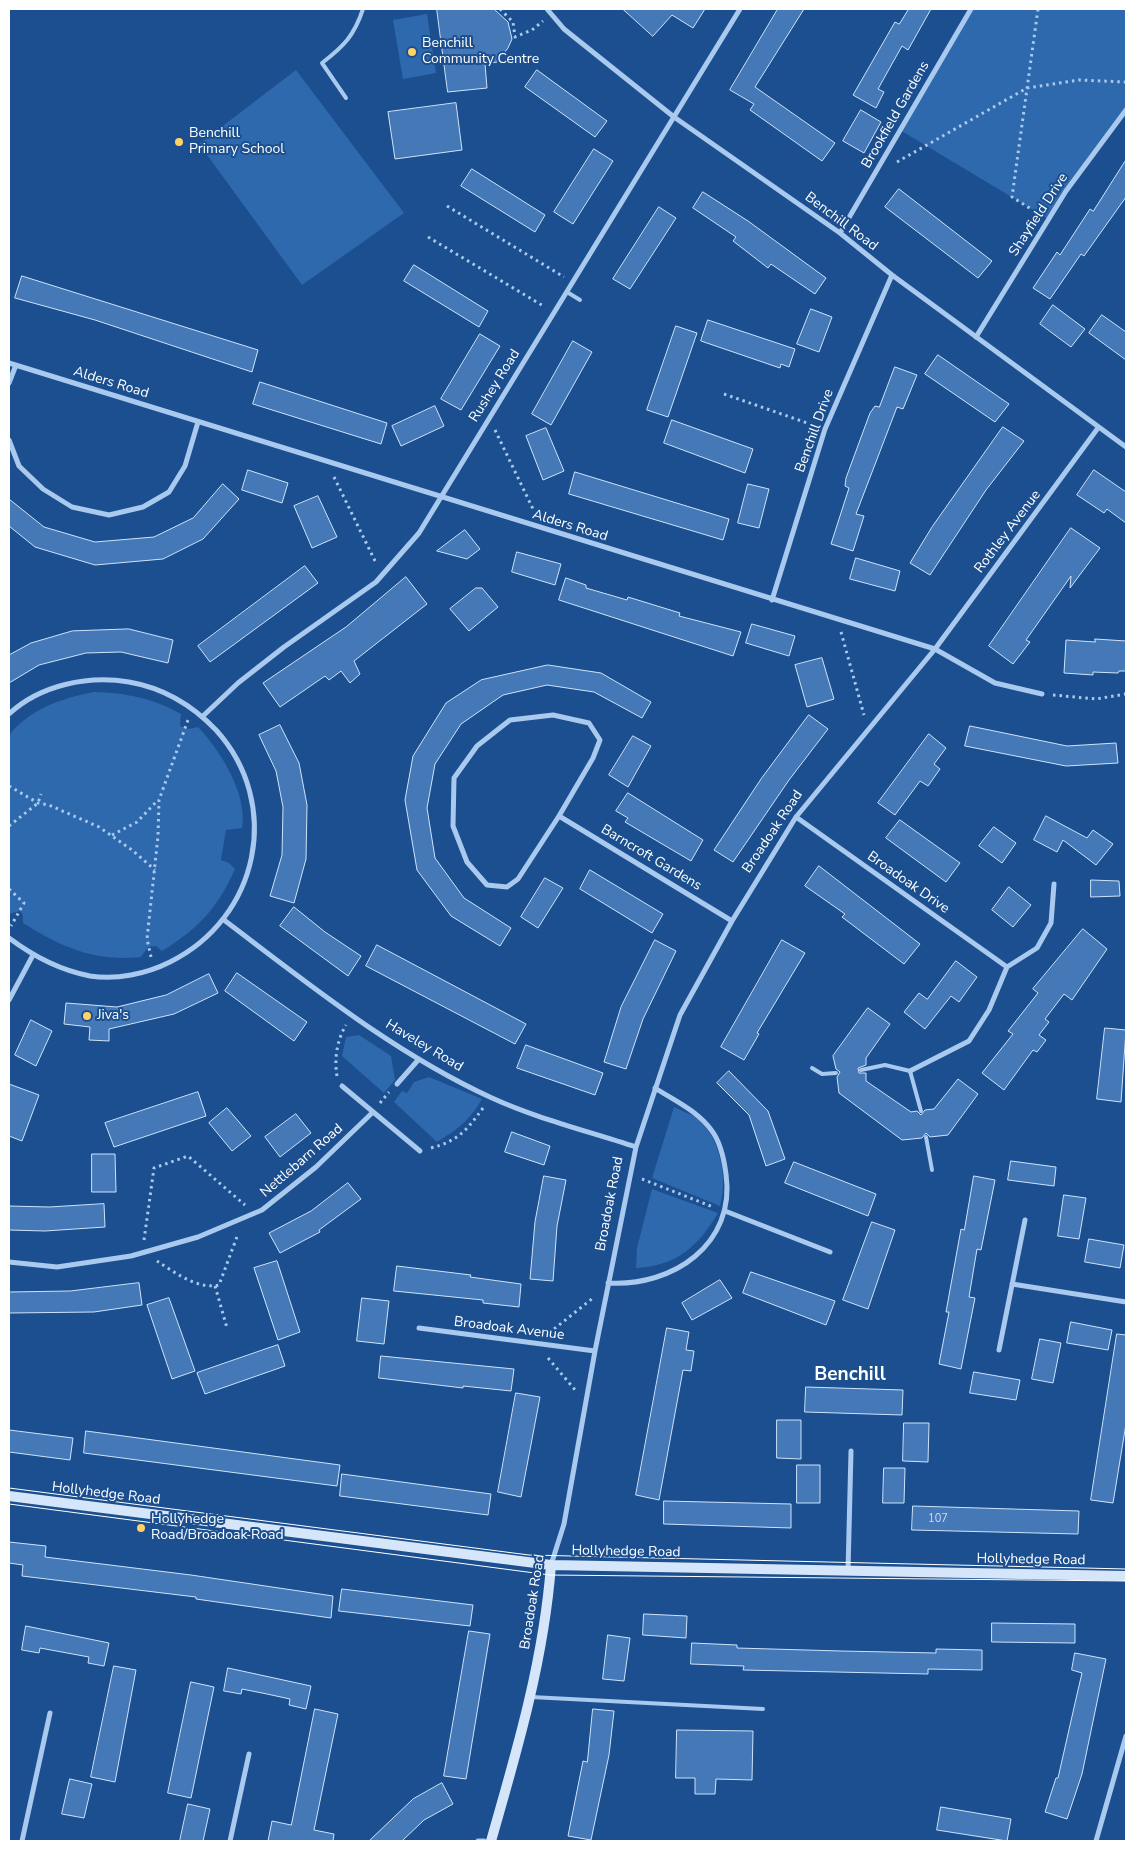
<!DOCTYPE html>
<style>
body{margin:0}
#map{position:relative;width:1135px;height:1850px;overflow:hidden;background:#1b4f8f;font-family:"Nunito Sans",sans-serif}
canvas{display:block}
.frame{position:absolute;inset:0;border:10px solid #fff;pointer-events:none}
</style>
<div id="map">
<canvas width="1135" height="1850"></canvas>
<div class="frame"></div>
</div>
<script>
const context = document.querySelector('canvas').getContext('2d');
context.lineJoin = 'round';
function paint(path, color) { context.fillStyle = color; context.fill(path, 'evenodd'); }
function stroke(path, color, width, dash) { context.strokeStyle = color; context.lineWidth = width; context.lineCap = dash ? 'butt' : 'round'; context.setLineDash(dash || []); context.stroke(path); }
function drawText(font, color, halo, rows, align = 'center') {
  context.font = font + ' "Nunito Sans",sans-serif'; context.lineWidth = 4; context.setLineDash([]); context.textBaseline = 'middle'; context.strokeStyle = halo; context.fillStyle = color; for (const [text, x, y, turn = 0] of rows) {
    context.save(); context.translate(x, y); context.rotate((+turn || 0) * Math.PI / 180); context.textAlign = isNaN(turn) ? turn : align; if (halo) context.strokeText(text, 0, 0); context.fillText(text, 0, 0); context.restore();
  }
}
paint(new Path2D(`
 M970,9H1126V110L1048,219L900,130Z
 M427,14L436,73L403,79L393,20Z
 M296,70L404,213L302,285L199,144Z
 M94,692C126,693 153,698 181,714L180,726L188,729L198,727C220,750 248,794 242,828L226,830L221,860L229,863L235,869C218,908 198,929 162,951L156,946L148,947L141,957C95,962 61,947 23,923V915L20,911L9,914V735C30,709 62,698 94,692Z
 M359,1035L391,1056L395,1080L384,1093L342,1056L346,1037Z
 M429,1077L482,1099C469,1121 458,1129 437,1142L394,1102L402,1091L407,1093L414,1082Z
 M674,1107C681,1111 692,1114 698,1119C721,1140 728,1178 720,1206L652,1178Z
 M652,1189L718,1213C698,1247 676,1266 636,1268L637,1248Z`), '#2e69ad');
const building = new Path2D(`
 M437,9H494L508,22L512,39L508,48L497,62L485,64L487,88L448,92Z
 M623,9H705L693,28L672,15L653,36Z
 M778,9H804L755,87L835,143L822,161L750,110L754,104L730,90Z
 M909,9H931L908,50L902,46L878,89L884,92L876,108L853,95L895,22L899,24Z
 M537,70L607,121L595,137L525,87Z
 M456,103L462,150L395,159L388,112Z
 M861,110L881,122L864,153L843,141Z
 M594,149L613,161L573,224L554,212Z
 M1126,160V197L1084,256L1081,254L1050,299L1033,288L1057,252L1060,255L1090,209L1093,211Z
 M472,169L545,215L535,232L461,186Z
 M899,189L992,261L978,278L885,207Z
 M703,192L748,221L826,278L815,294L771,264L768,268L733,241L736,237L693,208Z
 M659,207L676,218L630,289L613,279Z
 M414,265L488,311L479,327L404,281Z
 M22,276L258,350L252,372L95,320L15,298Z
 M1053,305L1085,329L1071,347L1040,324Z
 M811,309L832,317L819,352L797,344Z
 M1102,315L1126,332V360L1089,333Z
 M708,320L795,349L789,367L781,364L780,368L701,341Z
 M676,326L697,333L668,417L647,410Z
 M480,334L500,346L461,410L441,399Z
 M573,341L592,352L551,425L532,414Z
 M938,355L1009,404L995,422L925,374Z
 M895,367L917,375L903,409L897,407L856,514L864,516L853,551L831,544L849,488L845,486L846,478L870,413L875,406L879,407Z
 M260,382L387,423L381,444L253,404Z
 M435,406L444,426L401,446L392,426Z
 M672,420L753,449L745,473L664,443Z
 M1003,427L1024,441L986,490L930,575L910,563L932,527Z
 M546,428L564,471L543,480L526,436Z
 M248,470L288,483L282,503L242,490Z
 M1094,470L1126,492V523L1107,509L1104,513L1077,495Z
 M575,472L729,519L723,540L569,494Z
 M223,484L239,499L203,539L163,559L95,565L35,547L9,526V499L44,527L95,542L154,537L193,518Z
 M748,484L769,489L759,528L738,523Z
 M318,496L337,537L312,548L294,506Z
 M1071,528L1100,548L1070,588L1071,576L1026,640L1030,642L1013,664L989,646Z
 M465,530L480,549L467,559L437,551Z
 M517,552L561,564L555,585L512,572Z
 M856,558L900,571L895,591L850,579Z
 M305,566L318,583L210,662L198,646Z
 M406,577L427,604L354,661L360,674L350,683L341,671L329,680L325,676L280,707L263,683L346,627Z
 M566,578L586,585V588L627,600L628,597L680,613L679,616L741,632L733,656L559,600Z
 M476,588H482L498,607L469,631L450,609Z
 M752,624L795,636L789,656L746,643Z
 M129,629L173,640L168,663L121,652L86,653L39,665L9,683V655L31,643L72,631Z
 M1095,639L1126,641V671H1119L1118,673L1093,672V675L1064,673L1066,640L1095,642Z
 M822,658L834,699L807,707L795,665Z
 M548,665L601,673L651,702L642,718L594,692L547,685L503,695L461,724L435,764L427,808L435,858L464,898L511,928L500,946L451,916L417,870L405,800L413,756L446,703L481,680Z
 M809,715L828,729L789,780L733,862L714,850L761,779Z
 M280,725L299,763L307,805L306,859L294,903L270,896L282,855L283,807L276,771L259,735Z
 M970,726L1067,746L1116,743L1118,763L1066,766L965,746Z
 M929,734L946,748L934,764L940,769L928,786L920,781L895,815L878,803Z
 M633,736L651,746L628,787L609,775Z
 M628,793L703,840L691,861L625,822L628,818L616,811Z
 M1046,816L1087,838L1093,830L1113,844L1096,865L1063,840L1057,852L1034,840Z
 M900,820L960,863L946,882L886,838Z
 M994,827L1016,843L1002,863L979,846Z
 M819,866L920,944L904,964L842,917L845,914L805,886Z
 M590,870L663,914L652,933L580,889Z
 M545,878L563,888L538,928L521,917Z
 M1091,880L1119,881L1120,896L1091,897Z
 M1009,887L1031,905L1013,927L992,910Z
 M294,907L325,932L361,956L348,976L280,926Z
 M1083,929L1107,949L1072,1000L1064,994L1045,1019L1049,1022L1039,1035L1046,1040L1037,1052L1033,1050L1004,1090L982,1073L1013,1034L1008,1031L1038,993L1033,989Z
 M655,940L676,951L643,1019L626,1069L604,1062L621,1007Z
 M782,940L805,953L757,1033L759,1034L744,1060L721,1047Z
 M377,945L526,1024L515,1044L366,966Z
 M956,961L977,977L959,1002L951,996L925,1029L904,1012L919,993L927,999Z
 M237,973L307,1022L294,1041L225,991Z
 M209,974L218,993L174,1014L109,1029V1041L89,1040L90,1027L64,1024L66,1003L117,1007L166,995Z
 M868,1008L890,1024L866,1058V1065L858,1068L859,1073H866V1081L911,1112L917,1111L921,1115L925,1110L934,1109L958,1079L978,1094L948,1135L930,1137L926,1133L922,1138L902,1140L839,1093L837,1077L840,1072L836,1069L833,1056Z
 M31,1020L52,1031L36,1066L15,1055Z
 M1105,1028L1126,1030L1121,1102L1097,1099Z
 M526,1045L603,1073L595,1095L517,1068Z
 M729,1071L768,1111L785,1159L766,1166L749,1115L717,1083Z
 M9,1084L39,1095L22,1141L9,1136Z
 M198,1092L206,1116L114,1147L105,1123Z
 M227,1108L251,1136L232,1151L209,1123Z
 M296,1114L311,1133L280,1157L265,1137Z
 M512,1132L550,1146L544,1165L505,1152Z
 M92,1154H115L116,1192H92Z
 M1011,1161L1056,1167L1054,1186L1008,1180Z
 M794,1162L876,1194L868,1216L785,1183Z
 M544,1176L566,1180L557,1226L553,1281L530,1279L535,1222Z
 M974,1176L995,1180L981,1250L977,1249L969,1297L975,1298L961,1369L939,1364L949,1312H946L961,1229L964,1230Z
 M348,1183L361,1199L319,1230L320,1232L280,1253L269,1233L311,1211Z
 M1064,1195L1086,1198L1079,1239L1058,1236Z
 M104,1204L105,1227L45,1231L9,1230V1206L49,1207Z
 M872,1222L895,1230L868,1309L843,1300Z
 M1089,1239L1124,1245L1120,1268L1085,1262Z
 M277,1261L300,1332L278,1340L254,1268Z
 M397,1266L471,1275L470,1277L521,1284L519,1307L483,1303V1300L394,1291Z
 M751,1272L835,1301L826,1325L743,1293Z
 M720,1280L732,1298L692,1320L682,1303Z
 M139,1283L142,1305L94,1312L9,1313V1292L70,1291Z
 M169,1298L195,1371L172,1379L147,1305Z
 M362,1298L389,1301L384,1344L357,1341Z
 M1071,1322L1112,1330L1108,1350L1067,1343Z
 M667,1328L689,1332L686,1350L694,1351L691,1371L683,1370L659,1500L636,1495Z
 M1117,1334L1126,1335V1424L1113,1503L1091,1500Z
 M1040,1339L1061,1343L1053,1383L1032,1379Z
 M278,1345L285,1366L205,1394L197,1373Z
 M381,1356L514,1369L511,1391L463,1386V1388L379,1378Z
 M974,1372L1020,1380L1016,1400L970,1393Z
 M806,1387L903,1390L902,1415L805,1412Z
 M516,1393L540,1397L521,1497L498,1492Z
 M777,1420H801V1459L777,1458Z
 M904,1423H929L928,1462L903,1461Z
 M9,1430L73,1438L70,1460L9,1452Z
 M86,1431L340,1465L337,1486L84,1453Z
 M797,1465H820V1503H797Z
 M884,1468H905L904,1503H883Z
 M342,1474L491,1494L488,1515L340,1496Z
 M664,1501L791,1504V1528L664,1524Z
 M913,1506L1079,1511L1078,1534L912,1530Z
 M9,1542L46,1546L45,1557L191,1575L333,1596L331,1618L196,1599V1597L22,1576L23,1565L9,1563Z
 M342,1589L473,1605L470,1626L339,1611Z
 M644,1614L687,1616L686,1638L643,1635Z
 M992,1623L1075,1624V1643L992,1642Z
 M26,1626L109,1643L104,1666L88,1663L89,1657L40,1648L39,1653L22,1650Z
 M469,1631L490,1634L466,1779L444,1776Z
 M608,1635L630,1638L624,1681L603,1679Z
 M692,1643L737,1645V1648L841,1651L936,1653V1649L982,1650V1670L928,1669V1674L743,1670L744,1666L691,1664Z
 M1075,1653L1106,1659L1082,1774L1067,1819L1045,1812L1056,1778H1058L1078,1690L1082,1673L1072,1670Z
 M114,1666L136,1670L115,1782L91,1777Z
 M228,1668L311,1686L306,1709L289,1705L290,1699L267,1694L242,1689L241,1694L224,1691Z
 M191,1682L214,1687L191,1798L168,1793Z
 M315,1709L338,1714L314,1830L334,1834L333,1841H268L272,1821L291,1825Z
 M593,1709L614,1711L609,1755L591,1840L568,1836L583,1761L587,1762Z
 M677,1730L753,1731L752,1780L716,1779L715,1794H695V1778H676Z
 M70,1779L92,1784L84,1818L62,1814Z
 M442,1783L453,1804L424,1820L402,1841H369L413,1799Z
 M188,1804L210,1809L203,1841H180Z
 M941,1807L1011,1819L1007,1841L937,1830Z`);
paint(building, '#4478b7');
stroke(building, '#cfe3fa', 1);
stroke(new Path2D(`
 M500,9L513,22L515,37L532,30L543,21
 M1038,9L1012,197L1039,214
 M897,162L1027,88L1079,80L1126,82
 M447,206L564,277
 M428,237L545,307
 M724,394L813,425
 M495,430L533,509L532,512
 M334,477L376,563
 M841,632L864,715
 M1053,695L1096,699L1126,694
 M9,786L38,803L49,805L99,827L132,850L155,870
 M9,826L38,803L41,794
 M112,835L137,822L158,800
 M9,889L24,903L11,926
 M151,957L147,939L158,836L159,800L188,720
 M337,1076C334,1059 337,1040 346,1025
 M380,1103L389,1092
 M431,1148C458,1141 467,1130 483,1108
 M642,1179L713,1207
 M144,1240L154,1168L188,1156L245,1205
 M157,1261C174,1272 198,1290 219,1285L238,1234
 M215,1286L227,1328
 M549,1333L593,1298
 M548,1358L576,1391`), '#a9c9ee', 3, [2.5, 4]);
stroke(new Path2D(`
 M346,98L322,63C344,46 354,36 363,9
 M567,292L580,300
 M812,1068L822,1074L836,1073
 M861,1070L885,1065L910,1071L921,1111
 M926,1137L932,1170
 M531,1697L763,1709`), '#a9c9ee', 4);
stroke(new Path2D(`
 M547,9L564,29L674,117L840,233L892,275L1126,447
 M840,233L971,9
 M976,337L1066,191L1126,110
 M9,363L935,649L995,683L1042,694
 M9,383L16,365
 M9,440L19,466L43,489L72,507L109,515L143,507L169,492L185,466L198,422
 M772,600L825,429L892,275
 M9,714C40,685 88,675 129,682C164,688 192,705 216,730C283,804 259,918 170,962C146,974 117,980 90,976C59,970 33,956 9,938
 M203,716L238,683L284,647L376,582L419,533L740,9
 M559,816L518,879L507,887L487,885L467,862L453,826L454,778L477,746L510,720L553,715L589,723L600,740L593,758L559,816L732,921
 M796,817L1007,967L1037,948L1051,923L1054,884
 M224,920C310,985 394,1053 492,1098C538,1119 588,1131 636,1147
 M9,1000L33,955
 M910,1071L969,1041L989,1010L1007,967
 M397,1084L419,1059
 M342,1086L420,1151
 M725,1211L830,1252
 M9,1262L57,1267L131,1256L198,1237L262,1210L316,1167L372,1113
 M608,1283C673,1287 736,1244 726,1174C724,1159 721,1143 712,1131C698,1111 675,1101 655,1088
 M1012,1284L1126,1302
 M419,1328L595,1351
 M999,1350L1025,1220
 M551,1565L564,1524L595,1351L636,1147L680,1015L732,921L796,817L935,649L1098,428
 M848,1571L851,1451
 M22,1841L50,1713
 M230,1841L249,1754
 M478,1841H484
 M1096,1841L1126,1736`), '#a9c9ee', 5);
stroke(new Path2D(`
 M9,1496L551,1565L1126,1576
 M491,1841C517,1751 544,1659 551,1565`), '#d6e6fa', 10);
stroke(new Path2D(`
 M9,1488L529,1555L1126,1569
 M9,1504L550,1575L1126,1581`), '#fff', 1);
for (const [x, y, r, color] of [
 [412,52,5,"#ffd166"],
 [179,142,5,"#ffd166"],
 [87,1016,5,"#ffd166"],
 [141,1528,5,"#ffd166"]
]) { const dot = new Path2D(); dot.arc(x, y, r, 0, 2 * Math.PI); context.fillStyle = color; context.fill(dot); stroke(dot, '#1b4f8f', 2); }
drawText('11px', '#d0dded', null, [
 ["107",938,1519]
]);
drawText('14px', '#fff', '#1b4f8f', [
 ["Benchill",422,44],
 ["Community Centre",422,60],
 ["Benchill",189,134],
 ["Primary School",189,150],
 ["Jiva's",97,1016],
 ["Hollyhedge",151,1520],
 ["Road/Broadoak Road",151,1536]
], 'left');
drawText('14px', '#fff', '#1b4f8f', [
 ["Brookfield Gardens",896,115,-60],
 ["Shayfield Drive",1039,215,-57],
 ["Benchill Road",841,222,37],
 ["Alders Road",111,383,17],
 ["Rushey Road",495,386,-58],
 ["Benchill Drive",815,431,-70],
 ["Alders Road",570,526,17],
 ["Rothley Avenue",1008,532,-53],
 ["Broadoak Road",773,832,-56],
 ["Barncroft Gardens",651,858,31],
 ["Broadoak Drive",908,883,35],
 ["Haveley Road",424,1046,31],
 ["Nettlebarn Road",302,1161,-41],
 ["Broadoak Road",610,1204,-79],
 ["Broadoak Avenue",509,1329,7],
 ["Hollyhedge Road",106,1494,7],
 ["Hollyhedge Road",626,1552,1],
 ["Hollyhedge Road",1031,1560,1],
 ["Broadoak Road",533,1602,-81]
]);
drawText('bold 19px', '#fff', '#1b4f8f', [
 ["Benchill",850,1375]
]);
</script>
